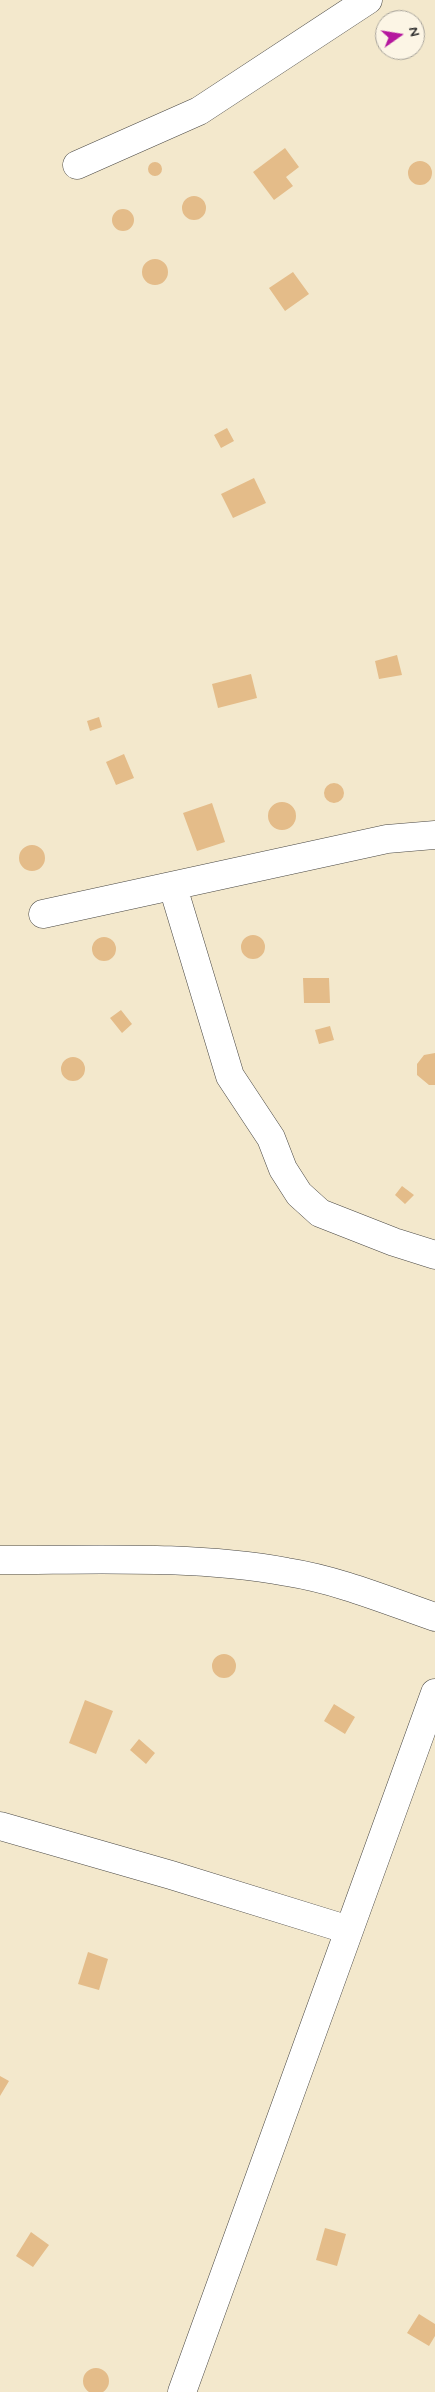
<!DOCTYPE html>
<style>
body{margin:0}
#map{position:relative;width:435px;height:2392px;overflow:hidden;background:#f3e8cc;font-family:Mynerve,sans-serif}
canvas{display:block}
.north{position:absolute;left:375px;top:10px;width:50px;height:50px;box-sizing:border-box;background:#fcf5e5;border:1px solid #a8a49b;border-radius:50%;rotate:77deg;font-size:14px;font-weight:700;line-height:20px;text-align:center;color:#2b2b2b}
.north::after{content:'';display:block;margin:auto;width:18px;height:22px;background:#b5179e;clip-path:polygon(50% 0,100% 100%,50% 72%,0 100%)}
</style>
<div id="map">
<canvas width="435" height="2392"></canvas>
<div class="north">N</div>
</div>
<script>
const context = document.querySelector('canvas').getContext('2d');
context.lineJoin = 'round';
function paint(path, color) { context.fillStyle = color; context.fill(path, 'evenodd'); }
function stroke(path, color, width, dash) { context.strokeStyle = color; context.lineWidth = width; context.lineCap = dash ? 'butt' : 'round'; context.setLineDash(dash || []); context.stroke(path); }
paint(new Path2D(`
 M285,148L299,167L286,177L293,186L274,200L253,172Z
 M408 173a12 12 0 1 1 24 0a12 12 0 1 1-24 0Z
 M148 169a7 7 0 1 1 14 0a7 7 0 1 1-14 0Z
 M182 208a12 12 0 1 1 24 0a12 12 0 1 1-24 0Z
 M112 220a11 11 0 1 1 22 0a11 11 0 1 1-22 0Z
 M142 272a13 13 0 1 1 26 0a13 13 0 1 1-26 0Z
 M293,272L309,294L285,311L269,288Z
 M227,428L234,441L221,448L214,435Z
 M254,478L266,503L233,518L221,494Z
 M397,655L402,675L379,679L375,661Z
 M251,674L257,698L218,708L212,684Z
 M99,717L102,727L90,731L87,721Z
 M124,754L134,778L116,785L106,762Z
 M324 793a10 10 0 1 1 20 0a10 10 0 1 1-20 0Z
 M268 816a14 14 0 1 1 28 0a14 14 0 1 1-28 0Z
 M212,803L225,842L197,851L183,813Z
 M19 858a13 13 0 1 1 26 0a13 13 0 1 1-26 0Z
 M241 947a12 12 0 1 1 24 0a12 12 0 1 1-24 0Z
 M92 949a12 12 0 1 1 24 0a12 12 0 1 1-24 0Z
 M303,978H329L330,1003H304Z
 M121,1010L132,1024L122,1033L110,1018Z
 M330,1026L334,1040L319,1044L315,1030Z
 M435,1053V1085H429L417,1075V1064L424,1055Z
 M61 1069a12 12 0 1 1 24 0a12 12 0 1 1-24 0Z
 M402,1186L414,1195L405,1204L395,1195Z
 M212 1666a12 12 0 1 1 24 0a12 12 0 1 1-24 0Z
 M85,1700L113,1711L96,1754L69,1743Z
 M334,1704L355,1717L345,1734L324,1721Z
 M139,1739L155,1753L146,1764L130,1750Z
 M88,1952L108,1959L99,1990L78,1984Z
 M0,2076L9,2081L0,2096Z
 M325,2228L346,2234L337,2266L316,2260Z
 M31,2232L49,2245L33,2267L16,2256Z
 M419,2314L435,2324V2336L429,2346L407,2333Z
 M83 2381a13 13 0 1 1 26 0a13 13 0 1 1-26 0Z`), '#e4bc89');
const minor = new Path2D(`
 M77,165L199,111L368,0
 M173,887L230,1076L271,1138L283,1169L299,1194L320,1213L394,1242L435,1255
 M43,914L387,839L435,835
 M0,1560C95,1560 193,1555 287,1572C338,1580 386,1600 435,1617
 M0,1826L171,1875L349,1930
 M182,2392L435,1693`);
stroke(minor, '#494743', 29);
stroke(minor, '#fff', 28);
</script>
